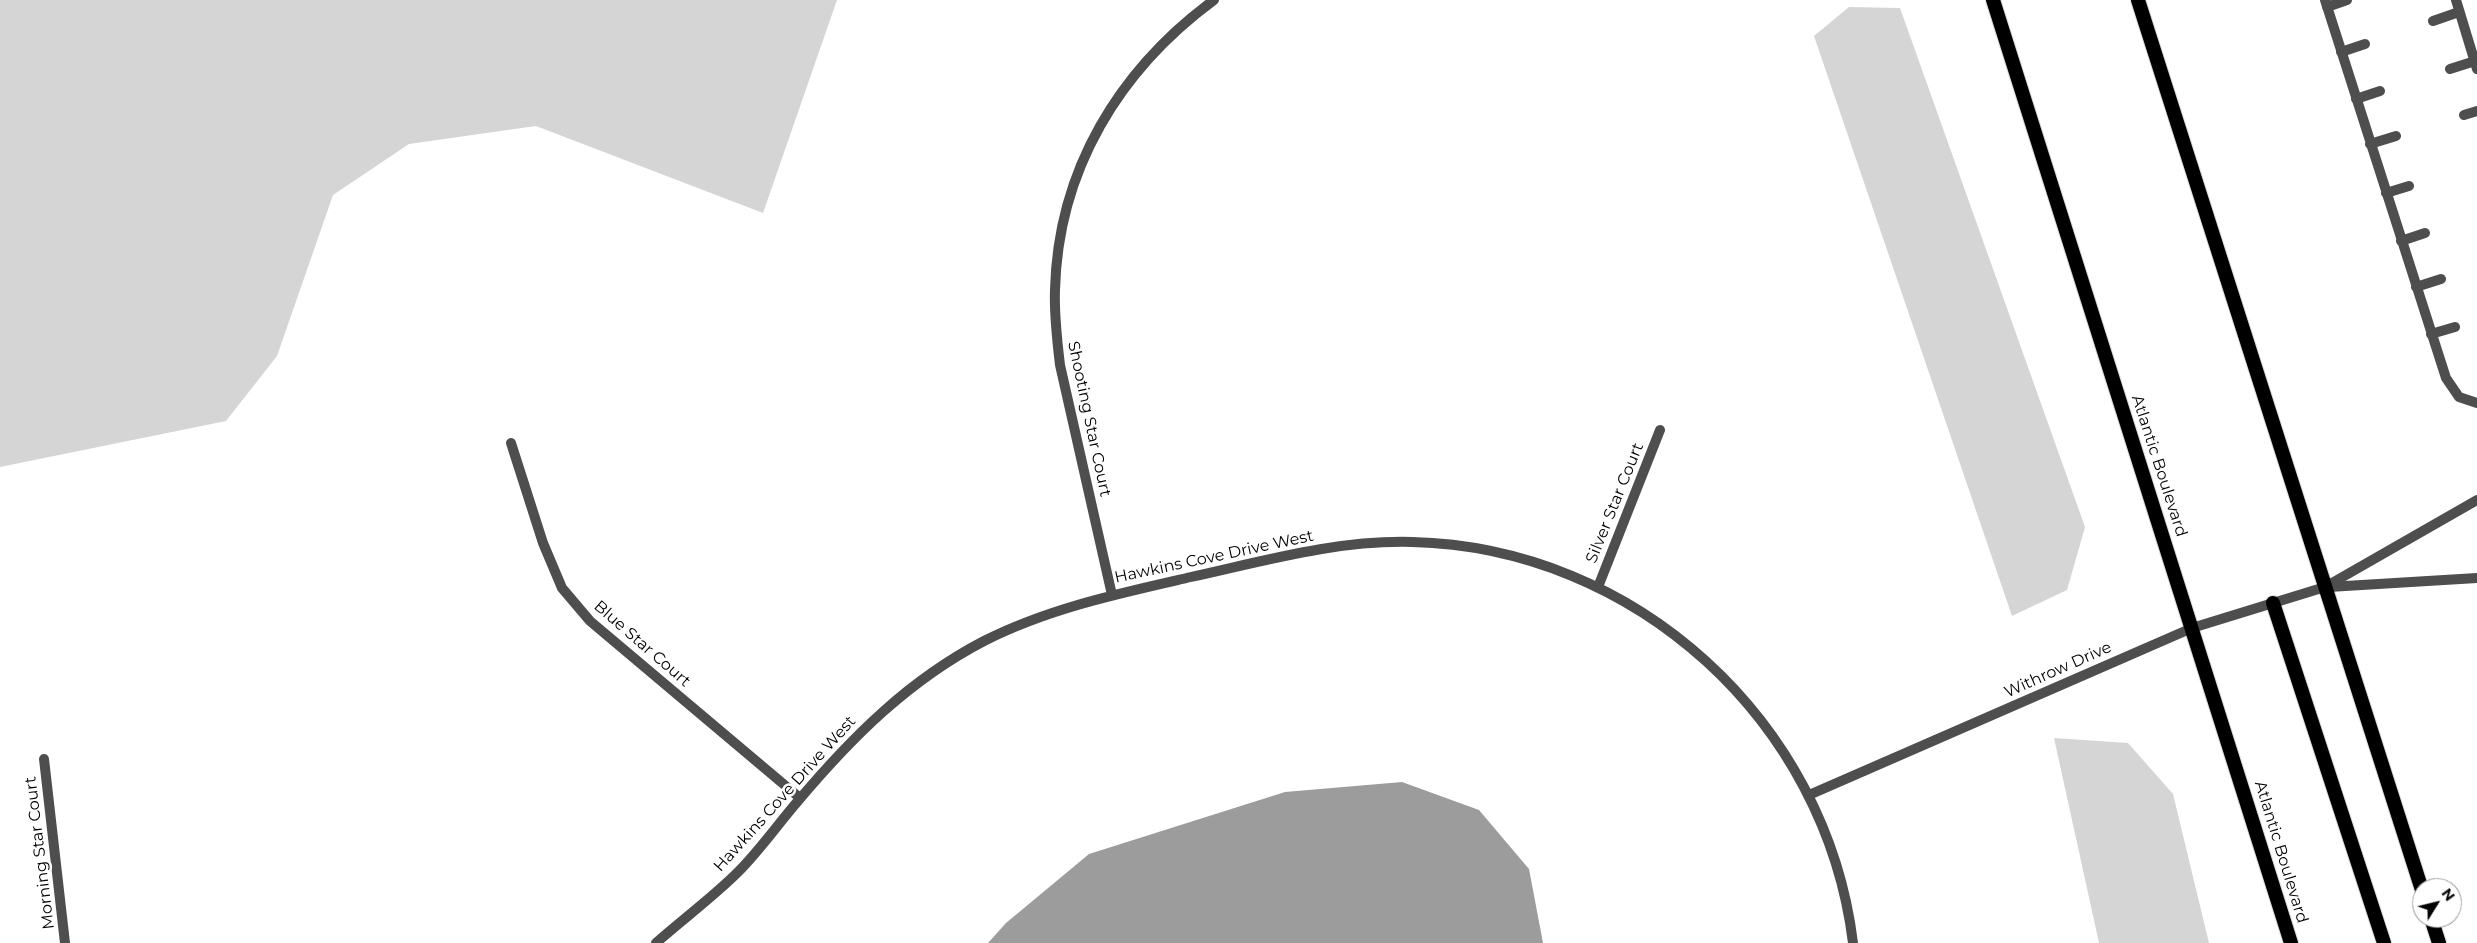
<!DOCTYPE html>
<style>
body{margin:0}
#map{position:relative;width:2477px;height:943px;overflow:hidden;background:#fff;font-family:Montserrat,sans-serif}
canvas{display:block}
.north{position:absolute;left:2412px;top:878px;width:50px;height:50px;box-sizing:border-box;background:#fff;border:1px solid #999;border-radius:50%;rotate:54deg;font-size:14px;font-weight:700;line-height:20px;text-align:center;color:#000}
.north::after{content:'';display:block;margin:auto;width:18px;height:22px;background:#000;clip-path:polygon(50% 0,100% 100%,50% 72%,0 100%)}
</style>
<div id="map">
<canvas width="2477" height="943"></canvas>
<div class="north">N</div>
</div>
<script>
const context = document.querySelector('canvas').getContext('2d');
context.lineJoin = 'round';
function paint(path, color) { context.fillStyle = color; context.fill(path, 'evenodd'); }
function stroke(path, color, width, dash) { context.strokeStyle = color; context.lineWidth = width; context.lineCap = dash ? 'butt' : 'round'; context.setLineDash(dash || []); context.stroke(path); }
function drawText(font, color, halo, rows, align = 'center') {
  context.font = font + ' Montserrat,sans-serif'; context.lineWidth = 5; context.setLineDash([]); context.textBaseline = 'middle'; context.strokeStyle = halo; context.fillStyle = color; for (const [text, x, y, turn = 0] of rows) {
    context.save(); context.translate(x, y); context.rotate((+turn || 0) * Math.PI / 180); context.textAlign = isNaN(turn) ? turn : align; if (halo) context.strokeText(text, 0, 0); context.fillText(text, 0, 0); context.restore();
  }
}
paint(new Path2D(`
 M0,0H837L763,213L536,126L409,144L333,195L277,356L226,421L0,467Z
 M1849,7L1900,8L2085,527L2067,590L2012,616L1814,36Z
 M2054,738L2128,743L2173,794L2209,943H2099Z`), '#d5d5d5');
paint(new Path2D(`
 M1402,782L1479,810L1529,869L1543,943H988L1006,923L1089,854L1285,792Z`), '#9c9c9c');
const trunk = new Path2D(`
 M1993,0L2291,943
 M2138,0L2422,890
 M2273,603L2384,943
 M2431,918L2439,943`);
stroke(trunk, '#dbdbdb', 16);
stroke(new Path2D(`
 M2325,0L2446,378L2459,397L2477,403
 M2456,0L2477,69
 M2327,7L2347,0
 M2433,21L2459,12
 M2341,52L2365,44
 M2450,69L2475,61
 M2356,99L2380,91
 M2464,115L2477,111
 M2370,144L2396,136
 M2386,193L2409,186
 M2401,241L2425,233
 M2416,287L2441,279
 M2431,334L2455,327
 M2325,587L2477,500
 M2329,587L2477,578`), '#4e4e4e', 10);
stroke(new Path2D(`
 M511,443L543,543L562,588L590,621L800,798
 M1598,587L1660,430
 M1112,595L1060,365C1057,340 1054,315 1055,290C1058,170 1119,70 1214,0
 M44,759L65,943
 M1809,795L2192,628L2325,587
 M656,943C683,919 713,897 738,872C760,850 778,824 798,801C852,737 909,680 984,641C1049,608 1121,593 1191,577C1264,561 1336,540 1412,542C1635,547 1826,721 1853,943`), '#4e4e4e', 10);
stroke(trunk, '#000', 14);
drawText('16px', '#000', '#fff', [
 ["Shooting Star Court",1089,419,78],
 ["Atlantic Boulevard",2159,466,72],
 ["Silver Star Court",1615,503,-68],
 ["Hawkins Cove Drive West",1214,557,-12],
 ["Blue Star Court",642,644,41],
 ["Withrow Drive",2058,670,-24],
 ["Hawkins Cove Drive West",785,794,-48],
 ["Atlantic Boulevard",2281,852,73],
 ["Morning Star Court",40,853,-97]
]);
</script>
